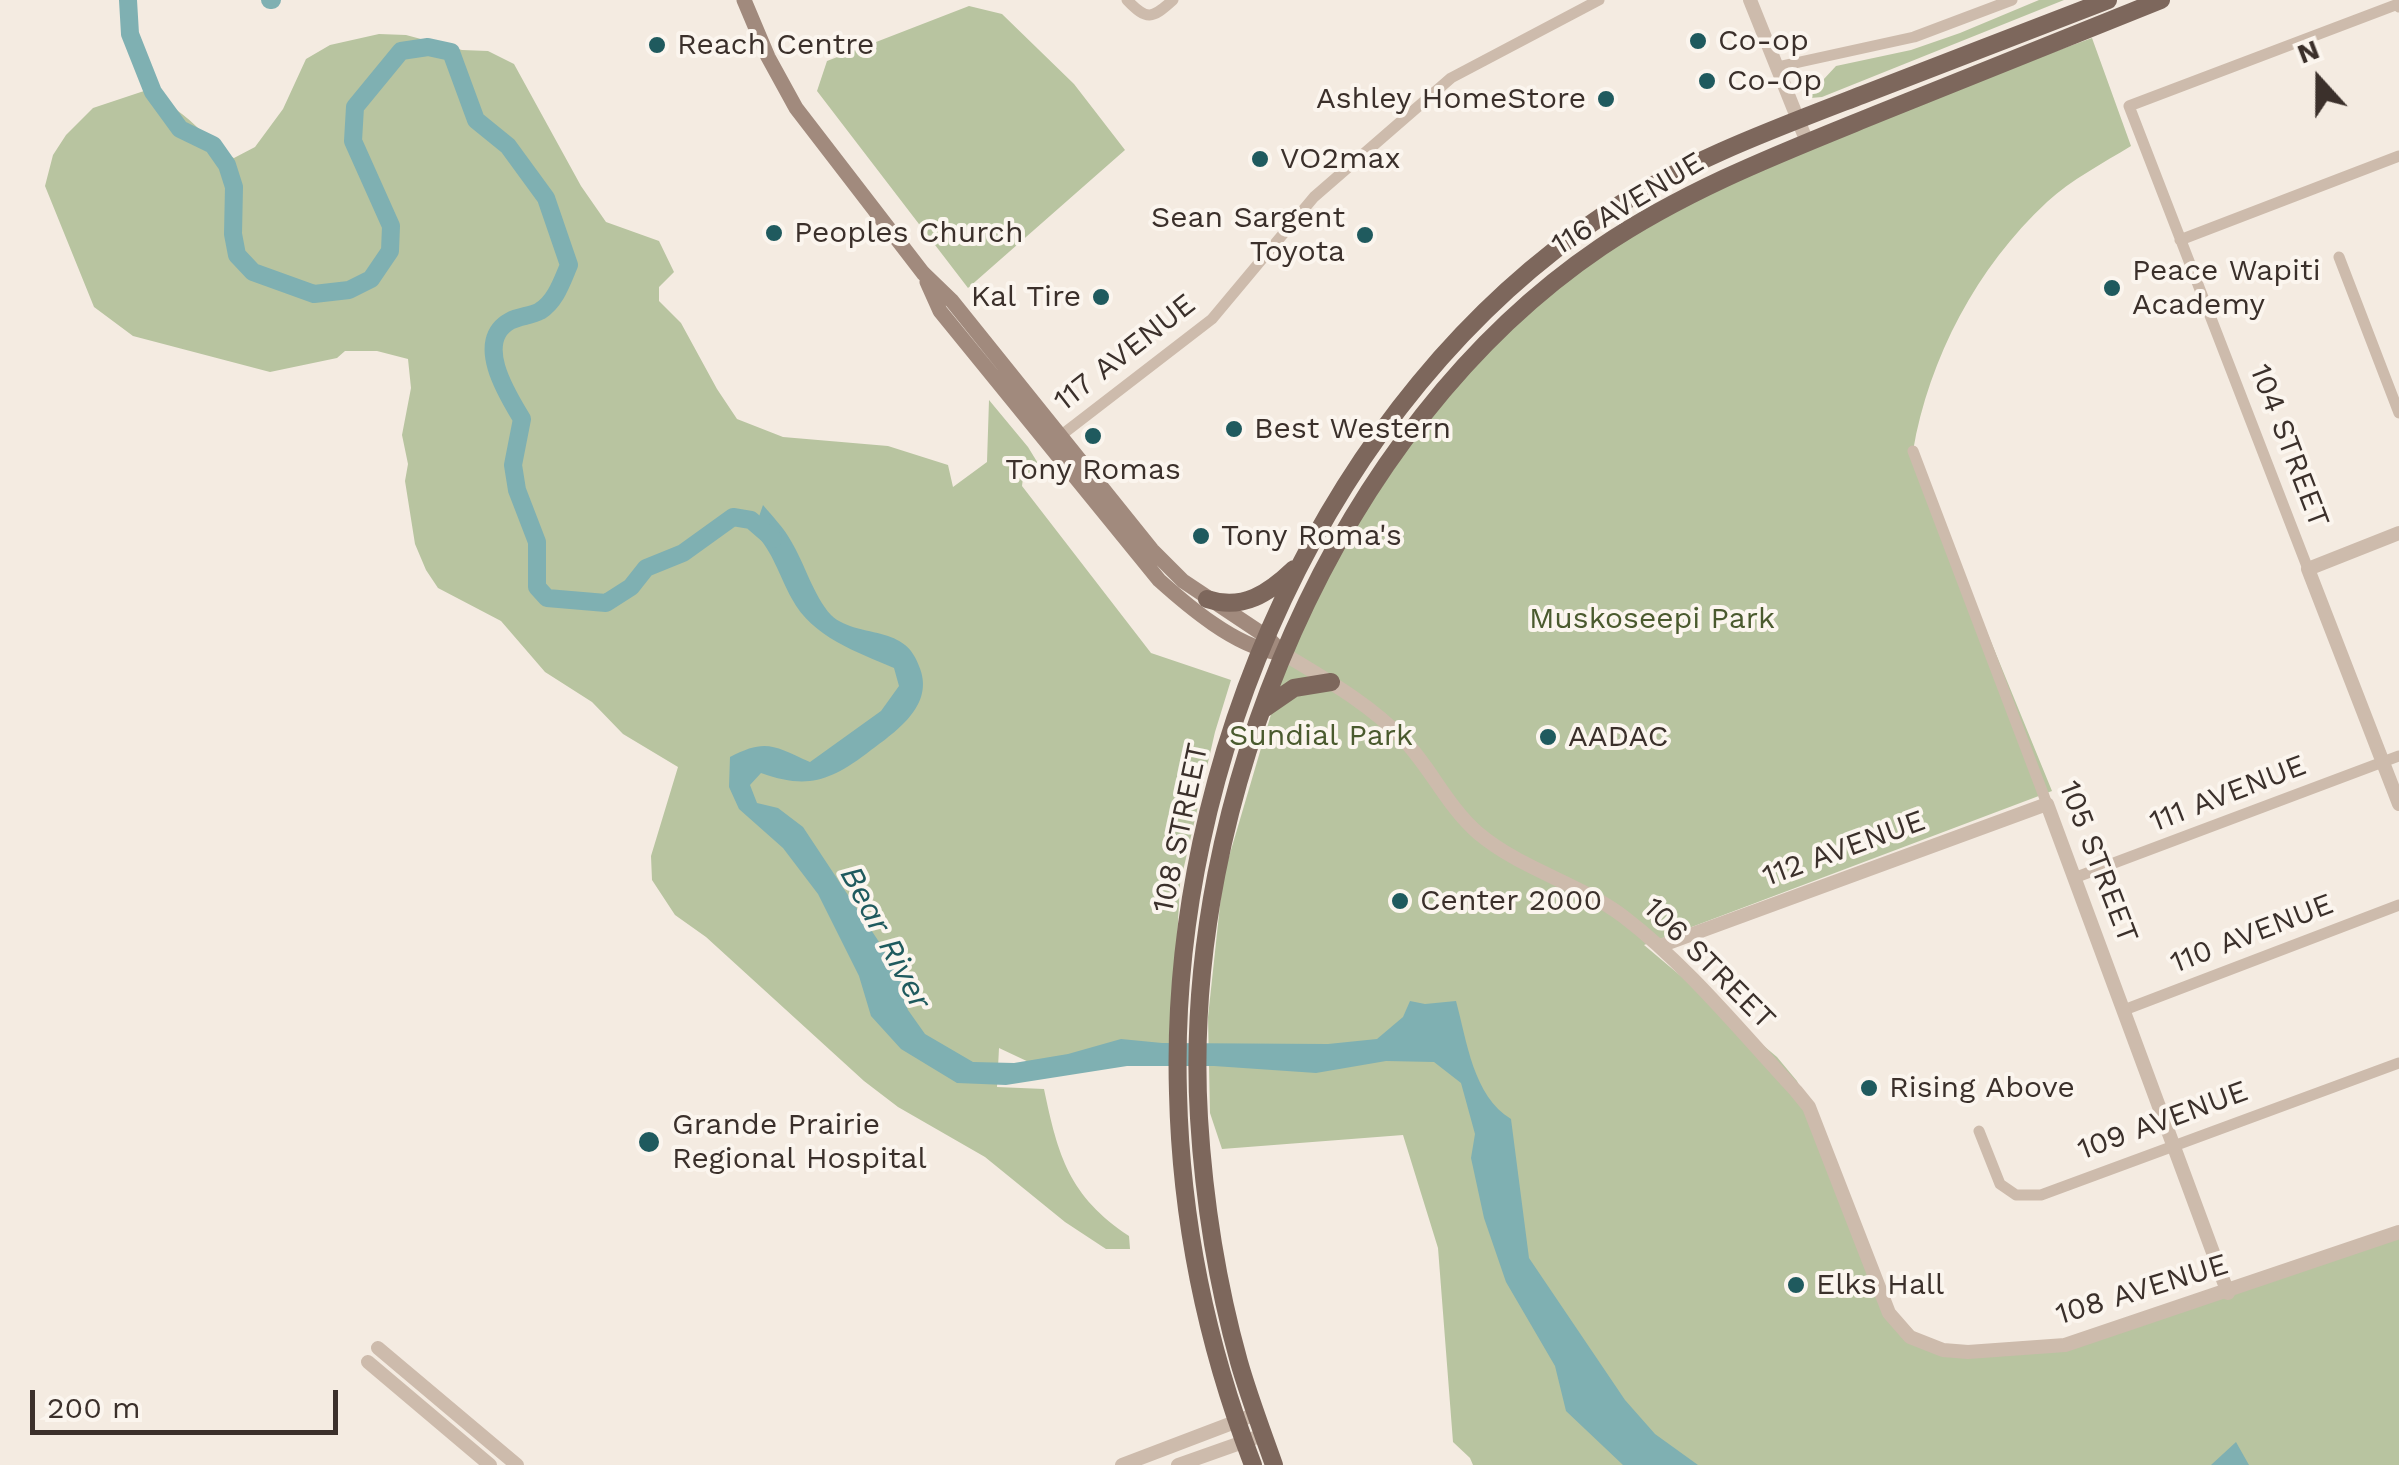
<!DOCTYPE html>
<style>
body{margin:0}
#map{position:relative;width:2399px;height:1465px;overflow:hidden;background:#f4ebe1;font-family:"Work Sans",sans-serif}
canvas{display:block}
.north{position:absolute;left:2269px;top:30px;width:100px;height:100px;-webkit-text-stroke:8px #fbf5ee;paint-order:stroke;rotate:339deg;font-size:28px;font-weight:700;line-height:40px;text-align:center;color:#3b302b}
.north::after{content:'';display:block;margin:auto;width:35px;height:45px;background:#3b302b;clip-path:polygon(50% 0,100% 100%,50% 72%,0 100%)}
.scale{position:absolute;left:30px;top:1390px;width:308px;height:45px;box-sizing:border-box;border:5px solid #3b302b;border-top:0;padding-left:12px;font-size:30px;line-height:35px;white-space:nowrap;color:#3b302b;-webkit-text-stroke:8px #fbf5ee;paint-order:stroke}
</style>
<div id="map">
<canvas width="2399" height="1465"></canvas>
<div class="north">N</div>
<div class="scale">200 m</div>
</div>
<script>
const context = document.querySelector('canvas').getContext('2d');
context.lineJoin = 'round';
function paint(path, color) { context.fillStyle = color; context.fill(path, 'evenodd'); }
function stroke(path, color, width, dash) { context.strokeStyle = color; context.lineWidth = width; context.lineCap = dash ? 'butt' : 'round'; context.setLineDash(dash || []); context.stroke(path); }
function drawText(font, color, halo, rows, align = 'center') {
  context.font = font + ' "Work Sans",sans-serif'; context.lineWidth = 8; context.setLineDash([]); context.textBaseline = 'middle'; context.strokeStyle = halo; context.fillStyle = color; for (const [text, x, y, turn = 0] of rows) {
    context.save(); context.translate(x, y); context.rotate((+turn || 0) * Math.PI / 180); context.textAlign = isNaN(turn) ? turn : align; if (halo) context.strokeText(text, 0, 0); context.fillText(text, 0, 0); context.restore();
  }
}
paint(new Path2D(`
 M2039,0H2064L1822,97L1811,98L1810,94L1836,66L1911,50L1960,33Z
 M969,6L1002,14L1074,84L1125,150L968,288L817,91L827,61Z
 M379,34L406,35L462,50L488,51L514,64L581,186L606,222L659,241L674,272L659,287V301L681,323L717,389L737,419L783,437L888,446L948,465L953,487L987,462L989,400L1028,447L1039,465L1023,478L1022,486L1151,653L1231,680L1215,732L1180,884L1171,1056L1050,1072L999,1048L997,1087L1044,1089C1058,1156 1069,1196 1129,1236L1130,1249H1106L1065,1222L985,1157L898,1107L864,1081L706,937L675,915L652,880L651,856L678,767L623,734L592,702L545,672L501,621L438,588L426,570L415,544L405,481L408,464L402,435L411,388L408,359L377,351H345L337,358L270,372L133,336L94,307L45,186L53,155L66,135L93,108L144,91C166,101 186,115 203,133C215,145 219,152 234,158L255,147L283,109L306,59L330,45Z
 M2092,38L2131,146C2103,163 2071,180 2047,202C1977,267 1929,358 1913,451L2052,791L1644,945L1777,1057L1797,1081L1845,1187L1884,1302L1926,1343L1962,1347L2078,1344L2399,1231V1465H1473L1470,1458L1453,1442L1438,1248L1403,1135L1222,1149L1210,1113L1208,1017L1223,877L1298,623L1317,584L1451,383L1598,249L1807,142Z`), '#b8c4a0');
paint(new Path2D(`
 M763,505C773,517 784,528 791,541C805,564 813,595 831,615C845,629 871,630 888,636C905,642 913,650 919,666C936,706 895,732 866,754C828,782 806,789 761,773L750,785L757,803L778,808L803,827L887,954L888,964L907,970V981L900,988L908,1010L925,1034L973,1062L1014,1063L1068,1054L1121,1039L1162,1043L1328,1044L1377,1039L1403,1017L1410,1001L1425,1004L1456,1001C1467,1041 1473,1096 1511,1119L1529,1258L1625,1400L1655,1434L1698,1465H1623L1566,1411L1555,1366L1506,1282L1484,1218L1471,1158L1475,1134L1461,1083L1434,1062L1386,1061L1316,1073L1214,1066H1127L1006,1085L957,1083L901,1049L871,1016L859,976L818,894L783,848L739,809L729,787L730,757C766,738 774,746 810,762L881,711L899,686L894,668C857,652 812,637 792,599C777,571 775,556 754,531Z
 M2236,1442L2249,1465H2211Z`), '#7fb0b2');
stroke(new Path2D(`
 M128,0L130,34L153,92L180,129L213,145L227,165L234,187L233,234L237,255L253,272L314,294L349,290L371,279L390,251L391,226L353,141L355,107L401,51L428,47L451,52L476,120L508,146L546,198L569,265C562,281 556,301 540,311C531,316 519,316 510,321C473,341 508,396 522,419L513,465L517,490L537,542V587L547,598L606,603L631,587L646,568L683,553L733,517L751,520L773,539
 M270,0H272`), '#7fb0b2', 18);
stroke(new Path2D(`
 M1127,0C1147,21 1152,19 1173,0
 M1777,67L1914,37L2012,0
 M2180,240L2399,156
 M2339,257L2399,413
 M1055,440L1212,319L1314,197L1451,78L1599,0
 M1913,451L2047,804
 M2308,569L2129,106L2398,4L2399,7
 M2074,878L2399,756
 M2124,1010L2399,905
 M1979,1131L2000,1184L2016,1195H2041L2399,1063`), '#cdbbac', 11);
stroke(new Path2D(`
 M1750,0L1807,142
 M2399,533L2308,569L2399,804
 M1284,654C1325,679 1368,703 1402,738C1430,766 1446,805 1478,833C1522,870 1579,883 1624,917C1688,966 1741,1032 1796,1091L1809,1107L1889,1313L1910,1337L1943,1350L1968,1352L2065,1345L2399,1232
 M1660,946L2047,804L2228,1293
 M378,1348L517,1465
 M368,1362L490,1465
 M1122,1465L1256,1414
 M1178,1465L1263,1435`), '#cdbbac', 14);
stroke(new Path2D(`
 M744,0L768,57L796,108L923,273L952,301L1152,550L1183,581L1267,637L1284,654
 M927,282L940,311L1159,580C1189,607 1234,645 1274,652`), '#a18a7d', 15);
stroke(new Path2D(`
 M1207,599C1243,611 1269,593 1294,569
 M1262,710L1294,688L1331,682
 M1253,1465C1207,1346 1181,1221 1178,1093C1168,764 1326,399 1605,214C1684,162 1774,129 1862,95C1944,63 2026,32 2108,0
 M1274,1465C1262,1431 1249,1397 1239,1362C1217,1283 1204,1200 1199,1118C1180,803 1335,427 1601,247C1687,189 1781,153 1877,114C1972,76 2066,38 2161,0`), '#7d675c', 18);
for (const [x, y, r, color] of [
 [1698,41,10,"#1f5a5e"],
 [657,45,10,"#1f5a5e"],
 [1707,81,10,"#1f5a5e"],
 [1606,99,10,"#1f5a5e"],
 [1260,159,10,"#1f5a5e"],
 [774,233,10,"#1f5a5e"],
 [1365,235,10,"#1f5a5e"],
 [2112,288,10,"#1f5a5e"],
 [1101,297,10,"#1f5a5e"],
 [1234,429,10,"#1f5a5e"],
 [1093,436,10,"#1f5a5e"],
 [1201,536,10,"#1f5a5e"],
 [1548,737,10,"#1f5a5e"],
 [1400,901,10,"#1f5a5e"],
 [1869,1088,10,"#1f5a5e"],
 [649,1142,12,"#1f5a5e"],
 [1796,1285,10,"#1f5a5e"]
]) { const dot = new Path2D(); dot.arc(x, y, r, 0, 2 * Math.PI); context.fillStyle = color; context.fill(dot); stroke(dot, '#fbf5ee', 4); }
drawText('30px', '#3b302b', '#fbf5ee', [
 ["Co-op",1718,41],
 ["Reach Centre",677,45],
 ["Co-Op",1727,81],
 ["Ashley HomeStore",1586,99,"right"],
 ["VO2max",1280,159],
 ["Sean Sargent",1345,218,"right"],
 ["Toyota",1345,252,"right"],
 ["Peoples Church",794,233],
 ["Peace Wapiti",2132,271],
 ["Academy",2132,305],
 ["Kal Tire",1081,297,"right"],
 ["Best Western",1254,429],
 ["Tony Romas",1093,470,"center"],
 ["Tony Roma's",1221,536],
 ["AADAC",1568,737],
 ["Center 2000",1420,901],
 ["Rising Above",1889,1088],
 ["Grande Prairie",672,1125],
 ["Regional Hospital",672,1159],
 ["Elks Hall",1816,1285]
], 'left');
drawText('30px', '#3b302b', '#fbf5ee', [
 ["116 AVENUE",1628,204,-31],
 ["117 AVENUE",1125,353,-38],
 ["104 STREET",2289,446,69],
 ["111 AVENUE",2228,794,-21],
 ["108 STREET",1181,828,-78],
 ["112 AVENUE",1844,849,-20],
 ["105 STREET",2098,862,69],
 ["110 AVENUE",2252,934,-21],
 ["106 STREET",1709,964,45],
 ["109 AVENUE",2163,1121,-20],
 ["108 AVENUE",2142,1290,-17]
]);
drawText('30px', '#4a5a2e', '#fbf5ee', [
 ["Muskoseepi Park",1652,619],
 ["Sundial Park",1321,736]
]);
drawText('italic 32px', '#1f5a5e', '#fbf5ee', [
 ["Bear River",885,938,62]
]);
</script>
